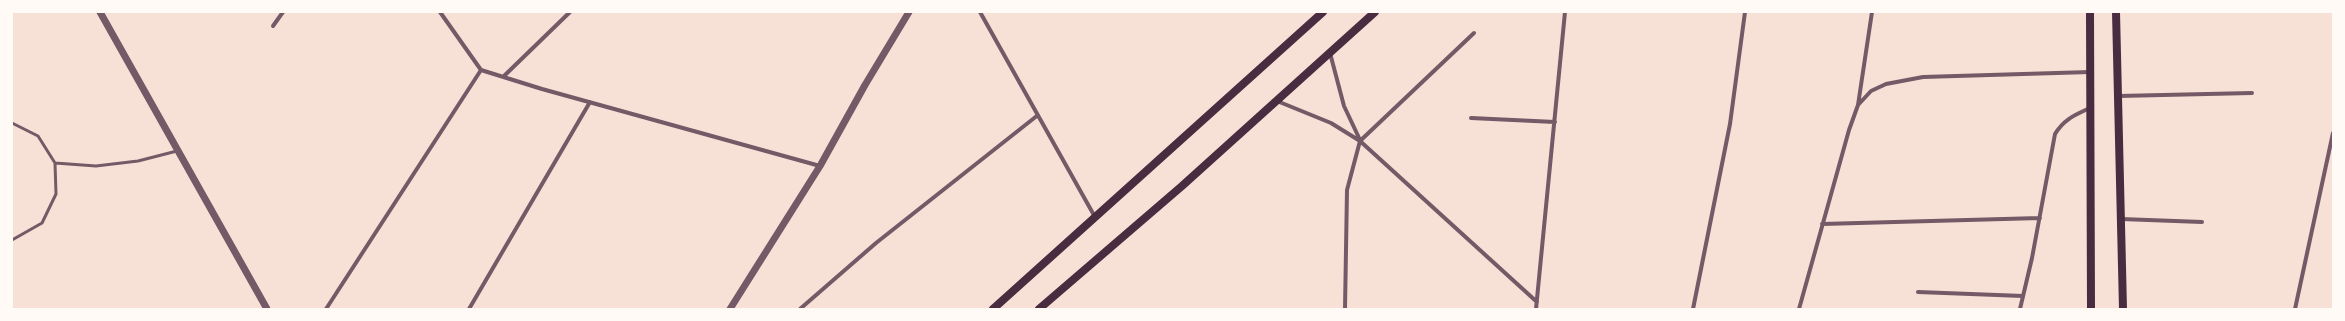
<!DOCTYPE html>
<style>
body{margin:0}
#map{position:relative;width:2345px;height:321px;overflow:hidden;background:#f7e1d7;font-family:Ubuntu,sans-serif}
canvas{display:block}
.frame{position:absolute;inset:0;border:13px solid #fffaf5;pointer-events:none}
</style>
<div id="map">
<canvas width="2345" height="321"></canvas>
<div class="frame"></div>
</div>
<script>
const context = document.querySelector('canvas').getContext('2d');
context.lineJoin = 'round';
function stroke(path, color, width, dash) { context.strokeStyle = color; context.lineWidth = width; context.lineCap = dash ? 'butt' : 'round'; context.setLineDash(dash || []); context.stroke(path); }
stroke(new Path2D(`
 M12,123L38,136L55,163L56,194L42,223L12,240
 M55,163L96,166L138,161L177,151`), '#755966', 3);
stroke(new Path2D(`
 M440,12L481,70L542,89L820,166
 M980,12L1095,217
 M273,26L283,12
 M1330,53L1344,106L1360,140
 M504,76L570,12
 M2118,96L2252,93
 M1277,101L1331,123L1360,141L1537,302
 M1858,105L1872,12
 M1471,118L1555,122
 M1360,141L1474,33
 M2121,219L2202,222
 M1822,224L2040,218
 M1918,292L2023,296
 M326,309L481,70
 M469,309L590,102
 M800,309L876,243L1038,115
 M1345,309L1347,190L1360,141
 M1536,309L1565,12
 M1693,309L1730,124L1745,12
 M1799,309L1849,130L1858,105L1871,91L1886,84L1923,77L2090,72
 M2020,309L2032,258L2055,134C2064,119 2075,115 2090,108
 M2295,309L2333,133`), '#755966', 4);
stroke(new Path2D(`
 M100,12L267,309
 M730,309L820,166L865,85L909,12`), '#755966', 7);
stroke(new Path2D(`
 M2090,12L2091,309
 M2116,12L2123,309
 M993,309L1323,12
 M1039,309L1182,186L1375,12`), '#4a2c40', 8);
</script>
